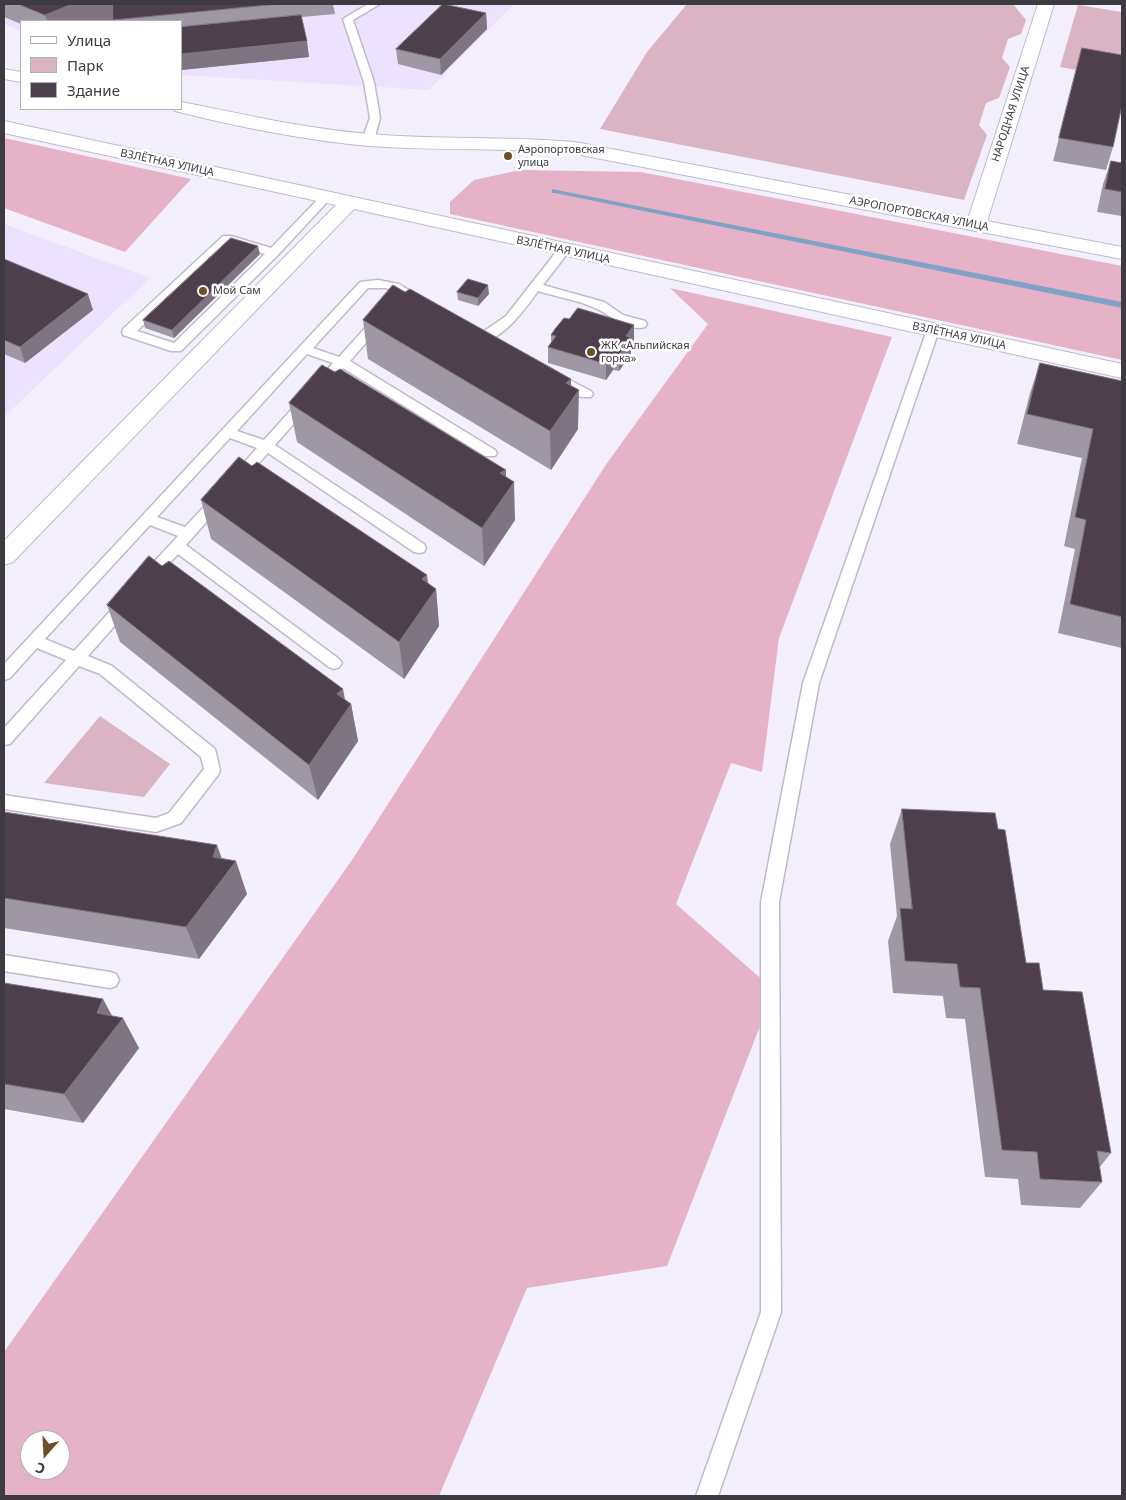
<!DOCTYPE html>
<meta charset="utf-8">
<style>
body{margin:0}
#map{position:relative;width:1126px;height:1500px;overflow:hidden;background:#f3effc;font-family:"Noto Sans",sans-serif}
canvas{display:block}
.frame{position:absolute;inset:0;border:5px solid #3d3a42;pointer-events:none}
.legend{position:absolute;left:20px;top:20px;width:162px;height:90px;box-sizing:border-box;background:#fff;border:1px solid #b1b0b3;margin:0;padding:6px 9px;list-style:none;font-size:15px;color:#3d3a42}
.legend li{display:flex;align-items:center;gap:10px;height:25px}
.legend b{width:25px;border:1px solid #b1b0b3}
.north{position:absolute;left:20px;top:1430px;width:50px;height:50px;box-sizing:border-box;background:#fff;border:1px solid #b1b0b3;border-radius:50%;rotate:199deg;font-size:14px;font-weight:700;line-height:20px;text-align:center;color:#3d3a42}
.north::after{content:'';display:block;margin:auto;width:18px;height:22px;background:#704e26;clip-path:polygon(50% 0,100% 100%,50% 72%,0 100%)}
</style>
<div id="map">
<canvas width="1126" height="1500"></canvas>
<div class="frame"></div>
<ul class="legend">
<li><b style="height:6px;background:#fff"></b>Улица</li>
<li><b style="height:14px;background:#dbb4c4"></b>Парк</li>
<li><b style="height:14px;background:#4d3f4c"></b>Здание</li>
</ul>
<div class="north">С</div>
</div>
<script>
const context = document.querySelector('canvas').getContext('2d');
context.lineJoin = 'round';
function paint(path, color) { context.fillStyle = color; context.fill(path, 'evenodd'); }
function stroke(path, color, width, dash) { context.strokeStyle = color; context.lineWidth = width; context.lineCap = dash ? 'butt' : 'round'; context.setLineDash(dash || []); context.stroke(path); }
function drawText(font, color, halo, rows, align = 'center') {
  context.font = font + ' "Noto Sans",sans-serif'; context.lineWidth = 5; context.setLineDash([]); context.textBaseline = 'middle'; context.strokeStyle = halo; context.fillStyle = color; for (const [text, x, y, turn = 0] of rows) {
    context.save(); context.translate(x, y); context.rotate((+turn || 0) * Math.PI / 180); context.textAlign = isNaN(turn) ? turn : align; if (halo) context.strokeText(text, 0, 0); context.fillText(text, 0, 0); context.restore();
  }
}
paint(new Path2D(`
 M4,4H514L429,90L181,75V21H21V31L4,24Z
 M4,224L150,278L4,417Z`), '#ece2fe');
paint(new Path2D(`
 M687,4H1013L1026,20L1021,34L1008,39L1002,58L1010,67L999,98L986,103L979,125L987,135L964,200L600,129L647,52Z
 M1078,5L1122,12V78L1060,67Z
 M100,716L170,764L144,797L44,783Z`), '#dbb4c4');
paint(new Path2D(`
 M4,138L191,179L125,252L4,208Z
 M520,170L641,172L1122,266V360L450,214V202L474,180Z
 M670,288L892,337L779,638L762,772L731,763L676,904L774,990L667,1266L527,1288L439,1496H4V1352L352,860L607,463L708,324ZM30,1440H60V1470H30Z`), '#e6b2c7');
paint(new Path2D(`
 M552,189L1122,302V308L555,193H552Z`), '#80a2c7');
const lane = new Path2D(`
 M368,4H380L353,20L374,82L380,118L374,140L368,143L362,140L370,118L364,82L343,19Z
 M325,195L331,198L329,200L277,256L181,351H171L123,335L122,332L123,329L223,236H231L271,248L321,196ZM229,243L265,254L174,343L137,331Z
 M564,246L570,250L543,285L604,302L623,315L645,321L647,324L645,327C627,332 611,315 595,308C578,300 557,297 538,291C528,305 500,345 480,340L479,337L480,334L506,316L560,247Z
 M378,280L399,284L418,296L412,300L386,288H368L313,348L339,357L376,316H384L386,319L384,322L350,361L495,450L497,453L495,456H485L343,368L275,445L424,544L426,548L424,552L419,553L414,552L268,453L241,483H231L229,480L231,477L257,448L230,438L157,517L185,527L215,495H225L227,498L225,501L186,545L339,659L342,663L339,667L334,669L329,667L178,554L151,584L146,585L141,584L139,580L141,576L178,536L150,525L45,639L74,651L122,598L127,596L132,598L135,602L132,606L88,656L112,666L215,749L220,770L218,775L181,823L156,832L4,809V795L156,818L169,813L204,769L201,757L100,674L79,666L10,744L4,745V728L66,660L37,648L10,678L4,680V664L360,282ZM307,354L333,363L264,440L237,431Z
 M933,326L939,330L819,683L779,902L781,1312L718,1496H696L761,1312V902L803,683L927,330Z
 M560,375L591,391L593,394L591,397H581L555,382L553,379Z
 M4,955L110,972L116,974L119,980L116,986L110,988L4,971Z`);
const street = new Path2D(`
 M1038,4H1054L986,225L983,229L976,231L969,229L966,225Z
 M4,121L1122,364V378L354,209L13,562L4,565V541L336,205L4,133Z`);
const secondary = new Path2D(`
 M4,69L21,72V82L4,79Z
 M181,102C243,114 306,129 369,134C438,140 506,136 575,142L1122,247V259L575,154C507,147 438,151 369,146C304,140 238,127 175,111L173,109H181Z`);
stroke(lane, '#c0b9cd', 3);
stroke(street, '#c0b9cd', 2);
stroke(secondary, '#c0b9cd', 2);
paint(lane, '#fff');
paint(street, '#fff');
paint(secondary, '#fff');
paint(new Path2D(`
 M4,4H333L335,14L302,17L309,57L181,70V21H21V24L4,17Z
 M486,13L487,29L441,75L398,64L396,49Z
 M1082,48L1113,147L1106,170L1053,161Z
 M1111,161L1122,163V216L1097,212L1103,184Z
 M260,254L174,338L145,328L143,320Z
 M4,259L93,310L25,363L4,354Z
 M457,292L489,294L478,306L458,300Z
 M569,319L634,325V341L631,344V354L619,371L613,370L606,380L548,363V347L551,343V335Z
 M363,320L571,379V385L578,429L551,470L368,359Z
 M1040,363L1122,381V648L1058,633L1075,549L1064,546L1082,458L1017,444L1030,393Z
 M289,403L515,520L484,566L297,442Z
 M201,500L428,584L436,589L439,626L404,679L211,539Z
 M107,605L345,700L351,704L358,741L318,800L120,642Z
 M902,809L998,829L1026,963L1043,990L1111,1153L1099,1168L1102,1182L1080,1208L1021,1205L1018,1179L985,1177L965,1019L946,1018L943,996L893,993L888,941L897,916L890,844Z
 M4,812L247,894L199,959L4,928Z
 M4,983L111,1016L139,1048L83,1123L4,1109Z`), '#a097a4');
paint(new Path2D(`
 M83,4H116L114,21H47L45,15L70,5Z
 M486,13L487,29L441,75L440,59Z
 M307,41L309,57L181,70V54Z
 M258,246L260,254L174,338L172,330Z
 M488,285L489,294L478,306V298Z
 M88,294L93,310L25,363L20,347Z
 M634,325V341L631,344V354L619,371V355L626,336Z
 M614,354L613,370L606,380V364Z
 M571,379V402L579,390L578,429L551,470L550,431L566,383Z
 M506,470V492L514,482L515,520L484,566L482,528L500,473Z
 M427,575L430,597L436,589L439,626L404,679L399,642L422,579Z
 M343,689L347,710L351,704L358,741L318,800L309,765L337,694Z
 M217,845L227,873L236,861L247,894L199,959L186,927Z
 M103,999L117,1025L123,1018L139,1048L83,1123L64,1094Z`), '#7f7481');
const building = new Path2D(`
 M18,4H83L70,5L45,15Z
 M113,4H279L113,20Z
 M443,4L486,13L440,59L396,49Z
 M301,15L307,41L181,54V27Z
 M1082,48L1122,55V105L1113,147L1059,138Z
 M1111,161L1122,163V192L1105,189Z
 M231,238L258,246L172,330L143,320Z
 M4,259L88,294L20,347L4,340Z
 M468,279L488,285L478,298L457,292Z
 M393,285L405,292L410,289L571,379L566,383L579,390L550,431L363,320Z
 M578,308L634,325L626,336L632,338L619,355L614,354L606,364L548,347L556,336L551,335L555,329L564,318L569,319Z
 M1040,363L1122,381V617L1070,604L1086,520L1075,517L1093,429L1027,414Z
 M322,365L335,372L340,369L506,470L500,473L514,482L482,528L289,403Z
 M239,457L252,466L257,462L427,575L422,579L436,589L399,642L201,500Z
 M149,556L162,566L169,561L343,689L337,694L351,704L309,765L107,605Z
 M902,809L995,813L998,829L1005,830L1026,963H1039L1043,990L1082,992L1111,1153L1097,1151L1102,1182L1040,1179L1037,1152L1002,1150L980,988L960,987L957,964L905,961L900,908L912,909Z
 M4,812L217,845L213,857L236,861L186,927L4,898Z
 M4,983L103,999L97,1013L123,1018L64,1094L4,1084Z`);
paint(building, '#4d3f4c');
stroke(building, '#7f7481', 1);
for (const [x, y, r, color] of [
 [508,156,5,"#704e26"],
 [203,291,5,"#704e26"],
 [591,352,5,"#704e26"]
]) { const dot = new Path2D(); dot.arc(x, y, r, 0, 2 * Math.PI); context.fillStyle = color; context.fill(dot); stroke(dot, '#fff', 2); }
drawText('11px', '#3d3a42', '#fff', [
 ["НАРОДНАЯ УЛИЦА",1011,114,-72],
 ["ВЗЛЁТНАЯ УЛИЦА",167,163,12],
 ["АЭРОПОРТОВСКАЯ УЛИЦА",919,214,11],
 ["ВЗЛЁТНАЯ УЛИЦА",563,250,12],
 ["ВЗЛЁТНАЯ УЛИЦА",959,336,12]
]);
drawText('11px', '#3d3a42', '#fff', [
 ["Аэропортовская",518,150],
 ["улица",518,163],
 ["Мой Сам",213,291],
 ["ЖК «Альпийская",601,346],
 ["горка»",601,359]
], 'left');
</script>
